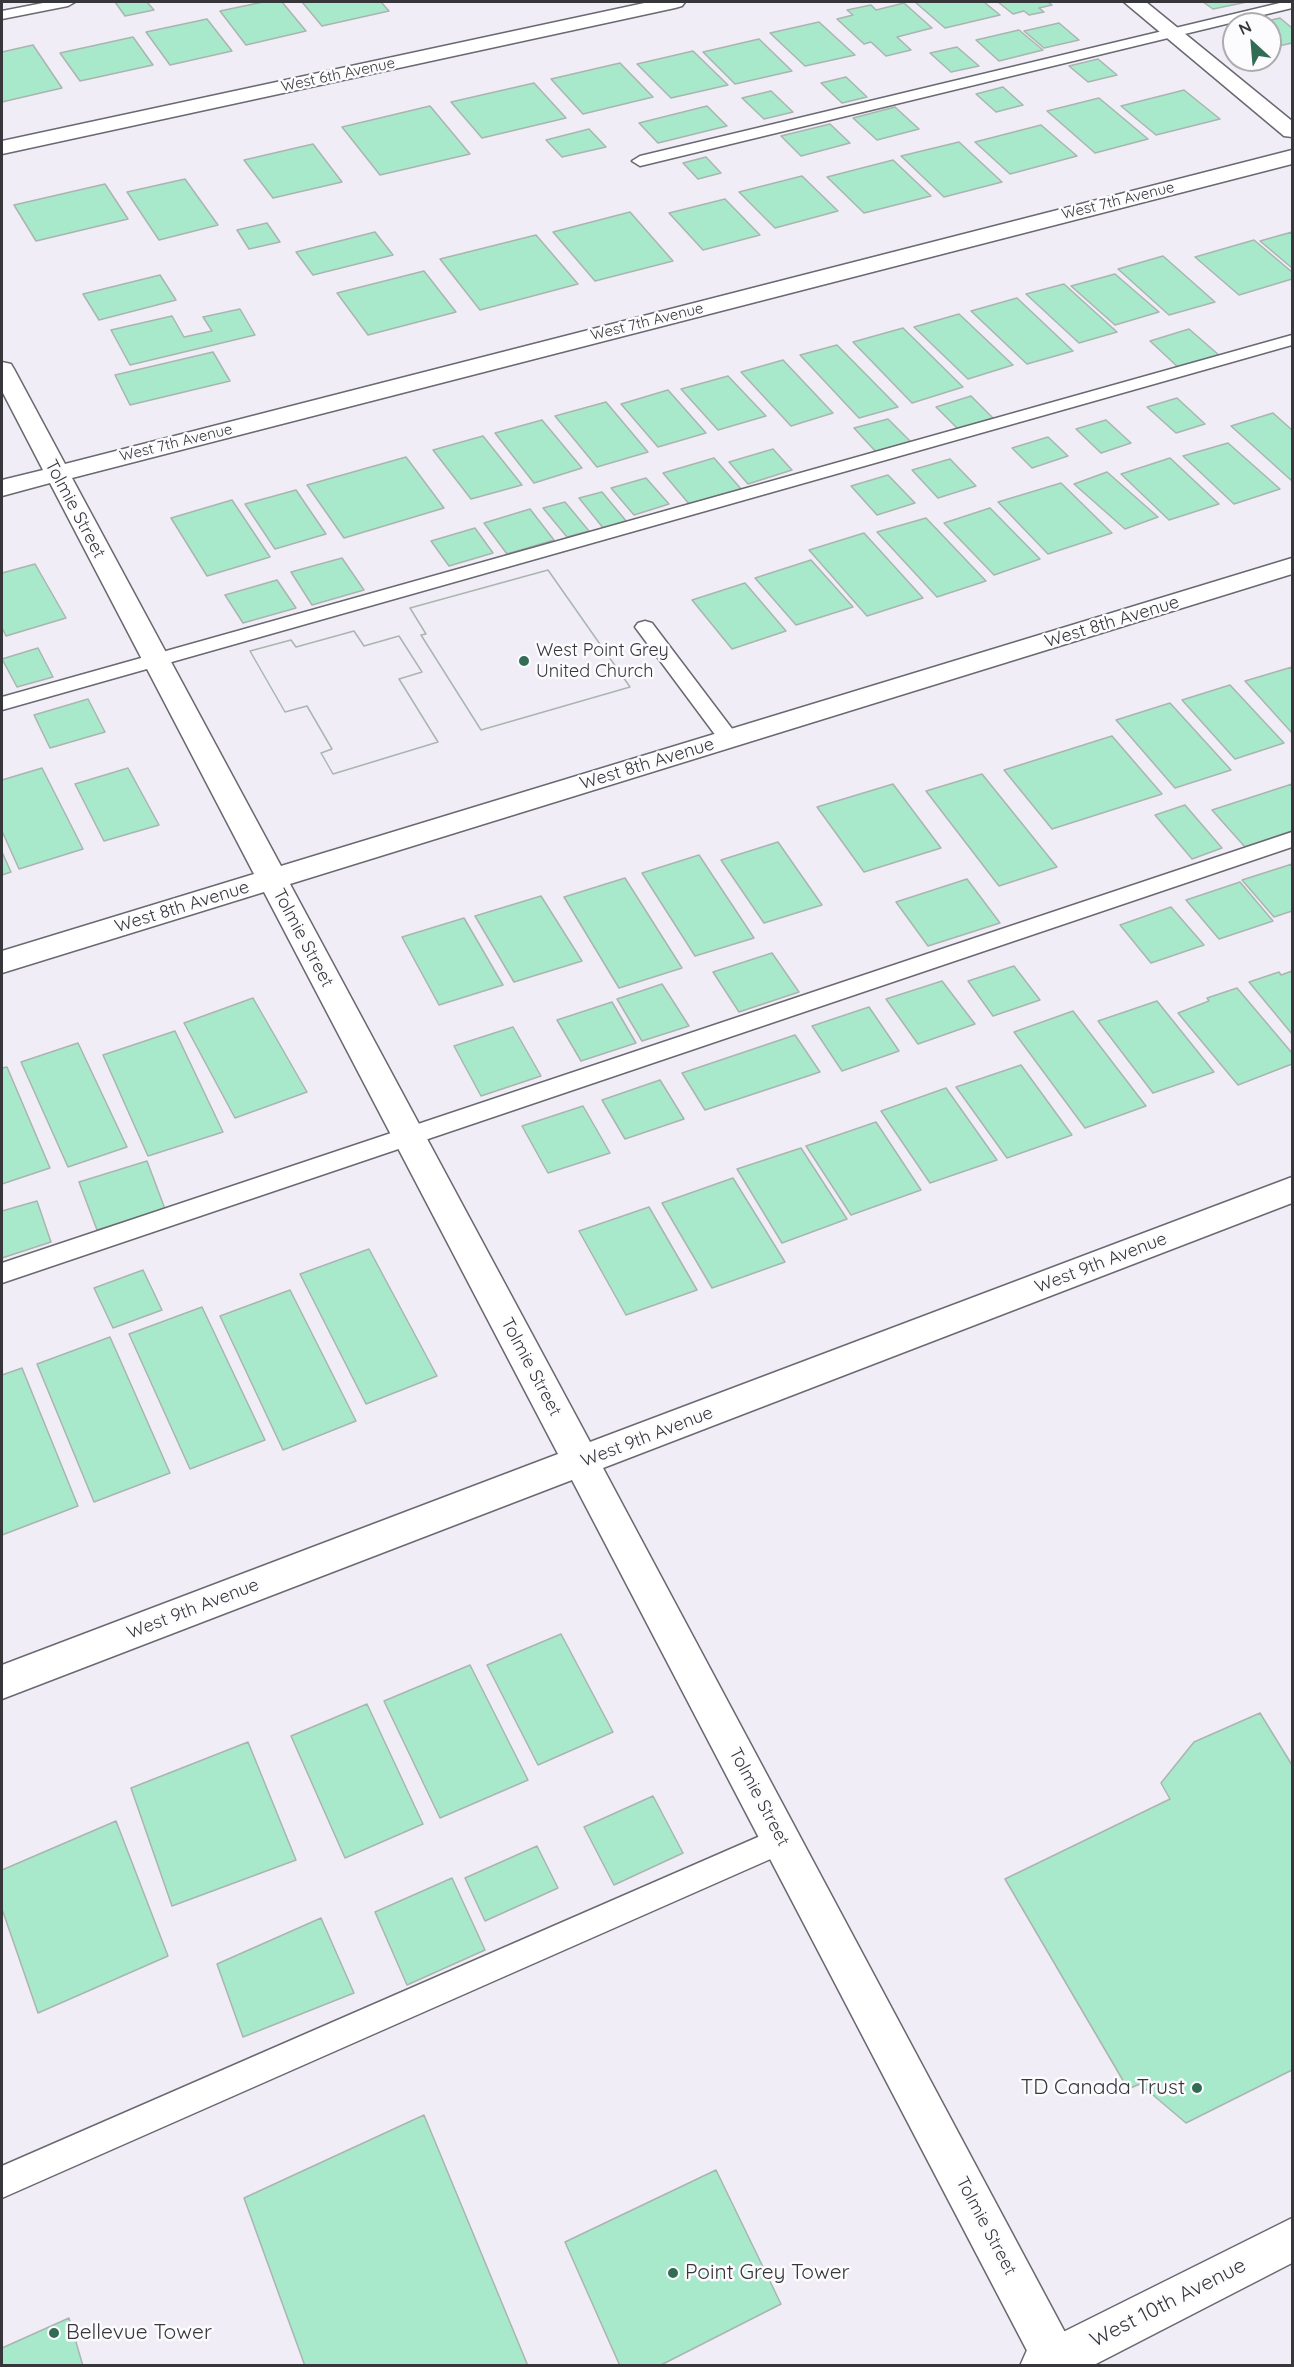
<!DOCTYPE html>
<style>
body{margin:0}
#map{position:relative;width:1294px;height:2367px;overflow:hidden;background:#f0edf7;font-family:Quicksand,sans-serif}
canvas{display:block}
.frame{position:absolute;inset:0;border:3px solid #37363a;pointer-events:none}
.north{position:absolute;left:1222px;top:12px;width:60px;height:60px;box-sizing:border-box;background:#fcfcfe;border:2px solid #adadb0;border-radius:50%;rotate:334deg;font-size:16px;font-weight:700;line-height:24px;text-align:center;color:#37363a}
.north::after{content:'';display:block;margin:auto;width:21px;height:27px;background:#326c55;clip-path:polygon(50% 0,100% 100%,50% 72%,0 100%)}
</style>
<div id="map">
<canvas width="1294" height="2367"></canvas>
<div class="frame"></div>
<div class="north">N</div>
</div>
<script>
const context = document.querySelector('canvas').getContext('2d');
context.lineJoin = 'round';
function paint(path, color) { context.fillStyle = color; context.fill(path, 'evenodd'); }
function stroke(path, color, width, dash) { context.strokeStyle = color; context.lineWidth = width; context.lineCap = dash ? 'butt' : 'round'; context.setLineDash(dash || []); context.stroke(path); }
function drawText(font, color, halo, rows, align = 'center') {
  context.font = font + ' Quicksand,sans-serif'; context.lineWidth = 5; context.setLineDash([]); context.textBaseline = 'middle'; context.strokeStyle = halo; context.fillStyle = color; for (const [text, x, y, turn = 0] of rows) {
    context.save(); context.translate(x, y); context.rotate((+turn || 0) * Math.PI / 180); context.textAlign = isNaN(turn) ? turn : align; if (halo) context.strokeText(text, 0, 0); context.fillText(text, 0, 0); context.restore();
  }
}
const building = new Path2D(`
 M115,2H147L154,10L125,16Z
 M263,2H282L306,31L246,45L220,11Z
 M302,2H381L389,11L322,26Z
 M915,2H984L1000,15L945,28Z
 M998,2H1048L1052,5L1039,8L1044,12L1029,15L1024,11L1013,14Z
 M1203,2H1247L1213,9Z
 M904,3L932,28L897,37L911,50L886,56L871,42L864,44L837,19L853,15L847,10L871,5L876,10Z
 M1280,18L1292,28V43L1270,48V24H1253Z
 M207,19L232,51L170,65L146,32Z
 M819,22L855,55L805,66L770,33Z
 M1059,23L1079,40L1044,48L1024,31Z
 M1019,30L1043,50L999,61L976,40Z
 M133,37L153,65L80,81L60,53Z
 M759,39L792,71L735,84L703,52Z
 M33,45L62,88L2,102V52Z
 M957,47L979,66L951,72L930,53Z
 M693,51L728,85L671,98L637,64Z
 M1098,59L1117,75L1088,82L1069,66Z
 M620,63L653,97L583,114L551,79Z
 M846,77L867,97L842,103L821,83Z
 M534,83L566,118L482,138L451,102Z
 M1003,87L1023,105L996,112L976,94Z
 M1184,90L1220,119L1156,135L1121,106Z
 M771,91L793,112L764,119L742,98Z
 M1099,98L1148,139L1095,153L1047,111Z
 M430,106L470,154L380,175L342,127Z
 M707,106L727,126L658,143L639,123Z
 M895,107L919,129L877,140L853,118Z
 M830,124L850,143L801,156L781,136Z
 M1041,125L1077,156L1010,174L975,142Z
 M589,129L606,147L562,157L546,140Z
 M959,142L1002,182L944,197L901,156Z
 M313,144L342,182L273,198L244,160Z
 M706,157L721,173L698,179L683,163Z
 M893,160L931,196L864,213L827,177Z
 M802,176L838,211L775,228L739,192Z
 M185,179L218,225L159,240L127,192Z
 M105,184L128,219L36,241L14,205Z
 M725,199L760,235L703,250L669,213Z
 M630,212L673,261L595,281L553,232Z
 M267,223L280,242L249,249L237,230Z
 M375,232L393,255L313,275L296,252Z
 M1292,232V268L1260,241Z
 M536,235L578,284L480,310L440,259Z
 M1254,240L1292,272V279L1239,295L1195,257Z
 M1163,256L1215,302L1169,315L1118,269Z
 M424,271L456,312L368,335L337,293Z
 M1115,274L1159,312L1115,325L1071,286Z
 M160,275L176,300L99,320L83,294Z
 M1064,284L1117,332L1079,343L1026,294Z
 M1017,298L1073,351L1027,364L971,311Z
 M240,309L255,335L130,365L111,330L172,316L184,337L212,331L203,317Z
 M959,314L1013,365L968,379L914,327Z
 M903,328L963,387L912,403L853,342Z
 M1189,329L1220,356L1180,369L1150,341Z
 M837,345L898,407L859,418L800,355Z
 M213,352L230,381L130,405L115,375Z
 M783,360L833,413L791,426L741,372Z
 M728,376L766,416L718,430L681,389Z
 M668,390L706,433L658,447L621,404Z
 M971,396L995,420L959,430L936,407Z
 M1177,398L1205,424L1176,433L1147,407Z
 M606,402L648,452L597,467L555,416Z
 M1273,413L1292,430V481L1231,426Z
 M888,419L911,442L877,453L854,428Z
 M542,420L582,468L534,483L495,433Z
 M1106,420L1131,443L1101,453L1076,429Z
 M483,436L522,485L471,499L433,450Z
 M1048,437L1068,456L1032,468L1012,448Z
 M1228,443L1280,489L1234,504L1183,456Z
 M773,449L792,470L748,484L729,462Z
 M406,457L444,508L344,538L307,485Z
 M714,458L742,490L690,505L663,473Z
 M1170,458L1219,504L1169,520L1121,474Z
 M950,459L976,486L938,498L912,470Z
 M1107,472L1158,517L1125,529L1074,484Z
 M888,475L915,503L877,515L851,486Z
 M646,478L669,504L634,515L611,488Z
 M1061,483L1112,533L1048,554L998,502Z
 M296,490L326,534L275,549L245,504Z
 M602,492L627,522L604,529L579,498Z
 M232,500L270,557L207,576L171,518Z
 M565,502L589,531L567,537L543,508Z
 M990,508L1040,559L994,575L944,523Z
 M530,509L554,540L507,554L484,523Z
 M926,518L986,581L937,597L877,532Z
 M475,528L493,553L449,566L431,541Z
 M864,533L923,598L867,616L809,550Z
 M342,558L364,590L312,605L291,572Z
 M811,560L853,607L796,625L755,578Z
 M35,564L66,618L6,636L2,628V573Z
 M548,570L630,687L481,730L421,635L426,634L410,608Z
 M548,570L630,687L481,730L421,635L426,634L410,608Z
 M277,580L296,608L243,623L225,595Z
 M745,583L786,631L732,649L692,600Z
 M354,631L364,646L399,636L422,672L399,679L438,742L333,774L321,753L332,749L307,706L285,712L250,651L291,640L296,647Z
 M354,631L364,646L399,636L422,672L399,679L438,742L333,774L321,753L332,749L307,706L285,712L250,651L291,640L296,647Z
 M38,648L53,677L17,687L2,659Z
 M1292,667V733L1245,681Z
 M1230,685L1284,743L1235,759L1182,700Z
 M88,699L105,732L50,748L34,715Z
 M1170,703L1231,770L1175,788L1116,720Z
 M1112,736L1162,794L1052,829L1004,770Z
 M42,768L83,849L19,869L2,831V780Z
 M128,768L159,825L104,841L75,784Z
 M982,774L1057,867L999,886L926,791Z
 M893,784L941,848L864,872L817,807Z
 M1292,784V831L1245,847L1212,810Z
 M1185,805L1222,848L1192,859L1155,815Z
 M778,842L822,905L764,923L721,860Z
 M2,852L11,872L2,875Z
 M699,855L754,938L695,956L642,873Z
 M1292,864V911L1274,917L1242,880Z
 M625,878L682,968L619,988L564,897Z
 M967,879L1000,923L928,946L896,902Z
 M1240,882L1273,921L1219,939L1186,900Z
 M541,896L582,961L514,982L475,916Z
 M1171,907L1204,945L1151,963L1120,925Z
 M464,918L503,985L439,1005L402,937Z
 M772,953L799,992L739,1012L713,972Z
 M1014,966L1040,1000L993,1016L968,981Z
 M1292,971V1034L1249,982L1279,972L1281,975Z
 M942,981L975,1024L918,1044L886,999Z
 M662,984L689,1026L642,1041L617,999Z
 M1237,988L1292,1053V1064L1238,1085L1178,1013L1209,1001L1207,998Z
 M253,998L307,1092L235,1118L184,1023Z
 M1157,1001L1214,1072L1153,1093L1098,1021Z
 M612,1002L636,1043L581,1061L557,1020Z
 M869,1007L899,1051L842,1071L812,1026Z
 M1073,1011L1146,1106L1085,1128L1014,1032Z
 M513,1027L541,1076L481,1096L454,1046Z
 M175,1031L223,1132L148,1156L103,1055Z
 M795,1035L820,1072L705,1110L682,1073Z
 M78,1043L127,1147L68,1167L21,1062Z
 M1021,1065L1072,1135L1007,1158L956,1087Z
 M7,1067L50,1168L2,1184V1068Z
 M660,1080L684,1119L625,1139L602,1100Z
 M946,1088L997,1160L930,1183L881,1111Z
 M583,1106L610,1153L548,1173L522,1126Z
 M876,1122L921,1190L851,1215L806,1146Z
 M801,1148L847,1219L782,1243L737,1169Z
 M147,1161L165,1209L97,1230L79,1182Z
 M733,1178L785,1262L712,1288L662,1203Z
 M37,1201L51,1242L2,1258V1211Z
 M649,1207L697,1290L626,1315L579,1231Z
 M369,1249L437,1376L366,1404L300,1274Z
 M143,1270L162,1310L113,1328L94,1288Z
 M290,1290L356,1421L283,1450L220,1316Z
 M202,1307L265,1440L190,1469L129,1334Z
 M110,1337L170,1473L94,1502L37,1364Z
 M22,1368L78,1506L2,1535V1375Z
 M561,1634L613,1732L538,1765L487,1665Z
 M470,1665L528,1780L440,1818L384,1701Z
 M367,1704L423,1824L345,1858L291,1736Z
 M1260,1713L1292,1765V2070L1186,2123L1140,2084L1128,2089L1005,1879L1170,1799L1161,1783L1194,1742Z
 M248,1742L296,1860L172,1906L131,1788Z
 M653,1796L683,1853L614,1885L584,1827Z
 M116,1821L168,1956L38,2013L2,1909V1870Z
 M537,1846L558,1888L485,1921L465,1878Z
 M452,1878L485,1950L407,1985L375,1912Z
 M321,1918L354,1993L243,2037L217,1964Z
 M424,2115L528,2366H305L244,2198Z
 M716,2170L781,2304L659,2366H620L565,2242Z
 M69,2318L83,2366H2V2348Z`);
paint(building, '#a8e8cb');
stroke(building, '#aab5b0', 1.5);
const service = new Path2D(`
 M48,2H75L68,6L2,19V11Z
 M1284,2H1292V8L640,166L632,161L640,156Z
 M1292,335V345L2,710V697Z
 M645,621L652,623L736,734L739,739L736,744L729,746L722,744L638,631L635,627L638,623Z
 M1292,832V847L2,1283V1263Z
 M781,1827L791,1830L796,1840L791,1850L2,2198V2166Z`);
const minor = new Path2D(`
 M649,2H685L682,6L675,8L2,154V141Z
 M1124,2H1146L1292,121V137L1284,136Z
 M1292,150V164L72,478L281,866L1292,558V574L290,884L590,1442L1292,1177V1203L603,1468L1083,2366H1035L572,1480L2,1699V1665L558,1454L264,892L2,973V951L254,874L50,483L2,496V480L43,470L2,391V362L11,364L14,369L65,464Z`);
const secondary = new Path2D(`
 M1292,2218V2263L1092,2366H1020L1027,2350Z`);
stroke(service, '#6a6870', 3);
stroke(minor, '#6a6870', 3);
stroke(secondary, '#6a6870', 3);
paint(service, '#fff');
paint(minor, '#fff');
paint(secondary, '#fff');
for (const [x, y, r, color] of [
 [524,661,6,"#326c55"],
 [1197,2088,6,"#326c55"],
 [673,2273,6,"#326c55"],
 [54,2333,6,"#326c55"]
]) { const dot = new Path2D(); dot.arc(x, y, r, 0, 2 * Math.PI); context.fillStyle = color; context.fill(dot); stroke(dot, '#fcfcfe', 2); }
drawText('15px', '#37363a', '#fcfcfe', [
 ["West 6th Avenue",338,75,-12],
 ["West 7th Avenue",1118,201,-14],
 ["West 7th Avenue",647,322,-14],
 ["West 7th Avenue",176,443,-14]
]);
drawText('18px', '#37363a', '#fcfcfe', [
 ["Tolmie Street",75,509,62],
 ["West 8th Avenue",1112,622,-17],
 ["West 8th Avenue",647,764,-17],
 ["West 8th Avenue",182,907,-17],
 ["Tolmie Street",303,938,62],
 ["West 9th Avenue",1101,1263,-21],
 ["Tolmie Street",531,1367,62],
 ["West 9th Avenue",647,1437,-21],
 ["West 9th Avenue",193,1609,-21],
 ["Tolmie Street",759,1797,62],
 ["Tolmie Street",986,2226,62]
]);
drawText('18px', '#37363a', '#fcfcfe', [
 ["West Point Grey",536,651],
 ["United Church",536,672]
], 'left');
drawText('21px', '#37363a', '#fcfcfe', [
 ["TD Canada Trust",1185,2088,"right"],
 ["Point Grey Tower",685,2273],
 ["Bellevue Tower",66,2333]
], 'left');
drawText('21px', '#37363a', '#fcfcfe', [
 ["West 10th Avenue",1168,2303,-27]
]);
</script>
